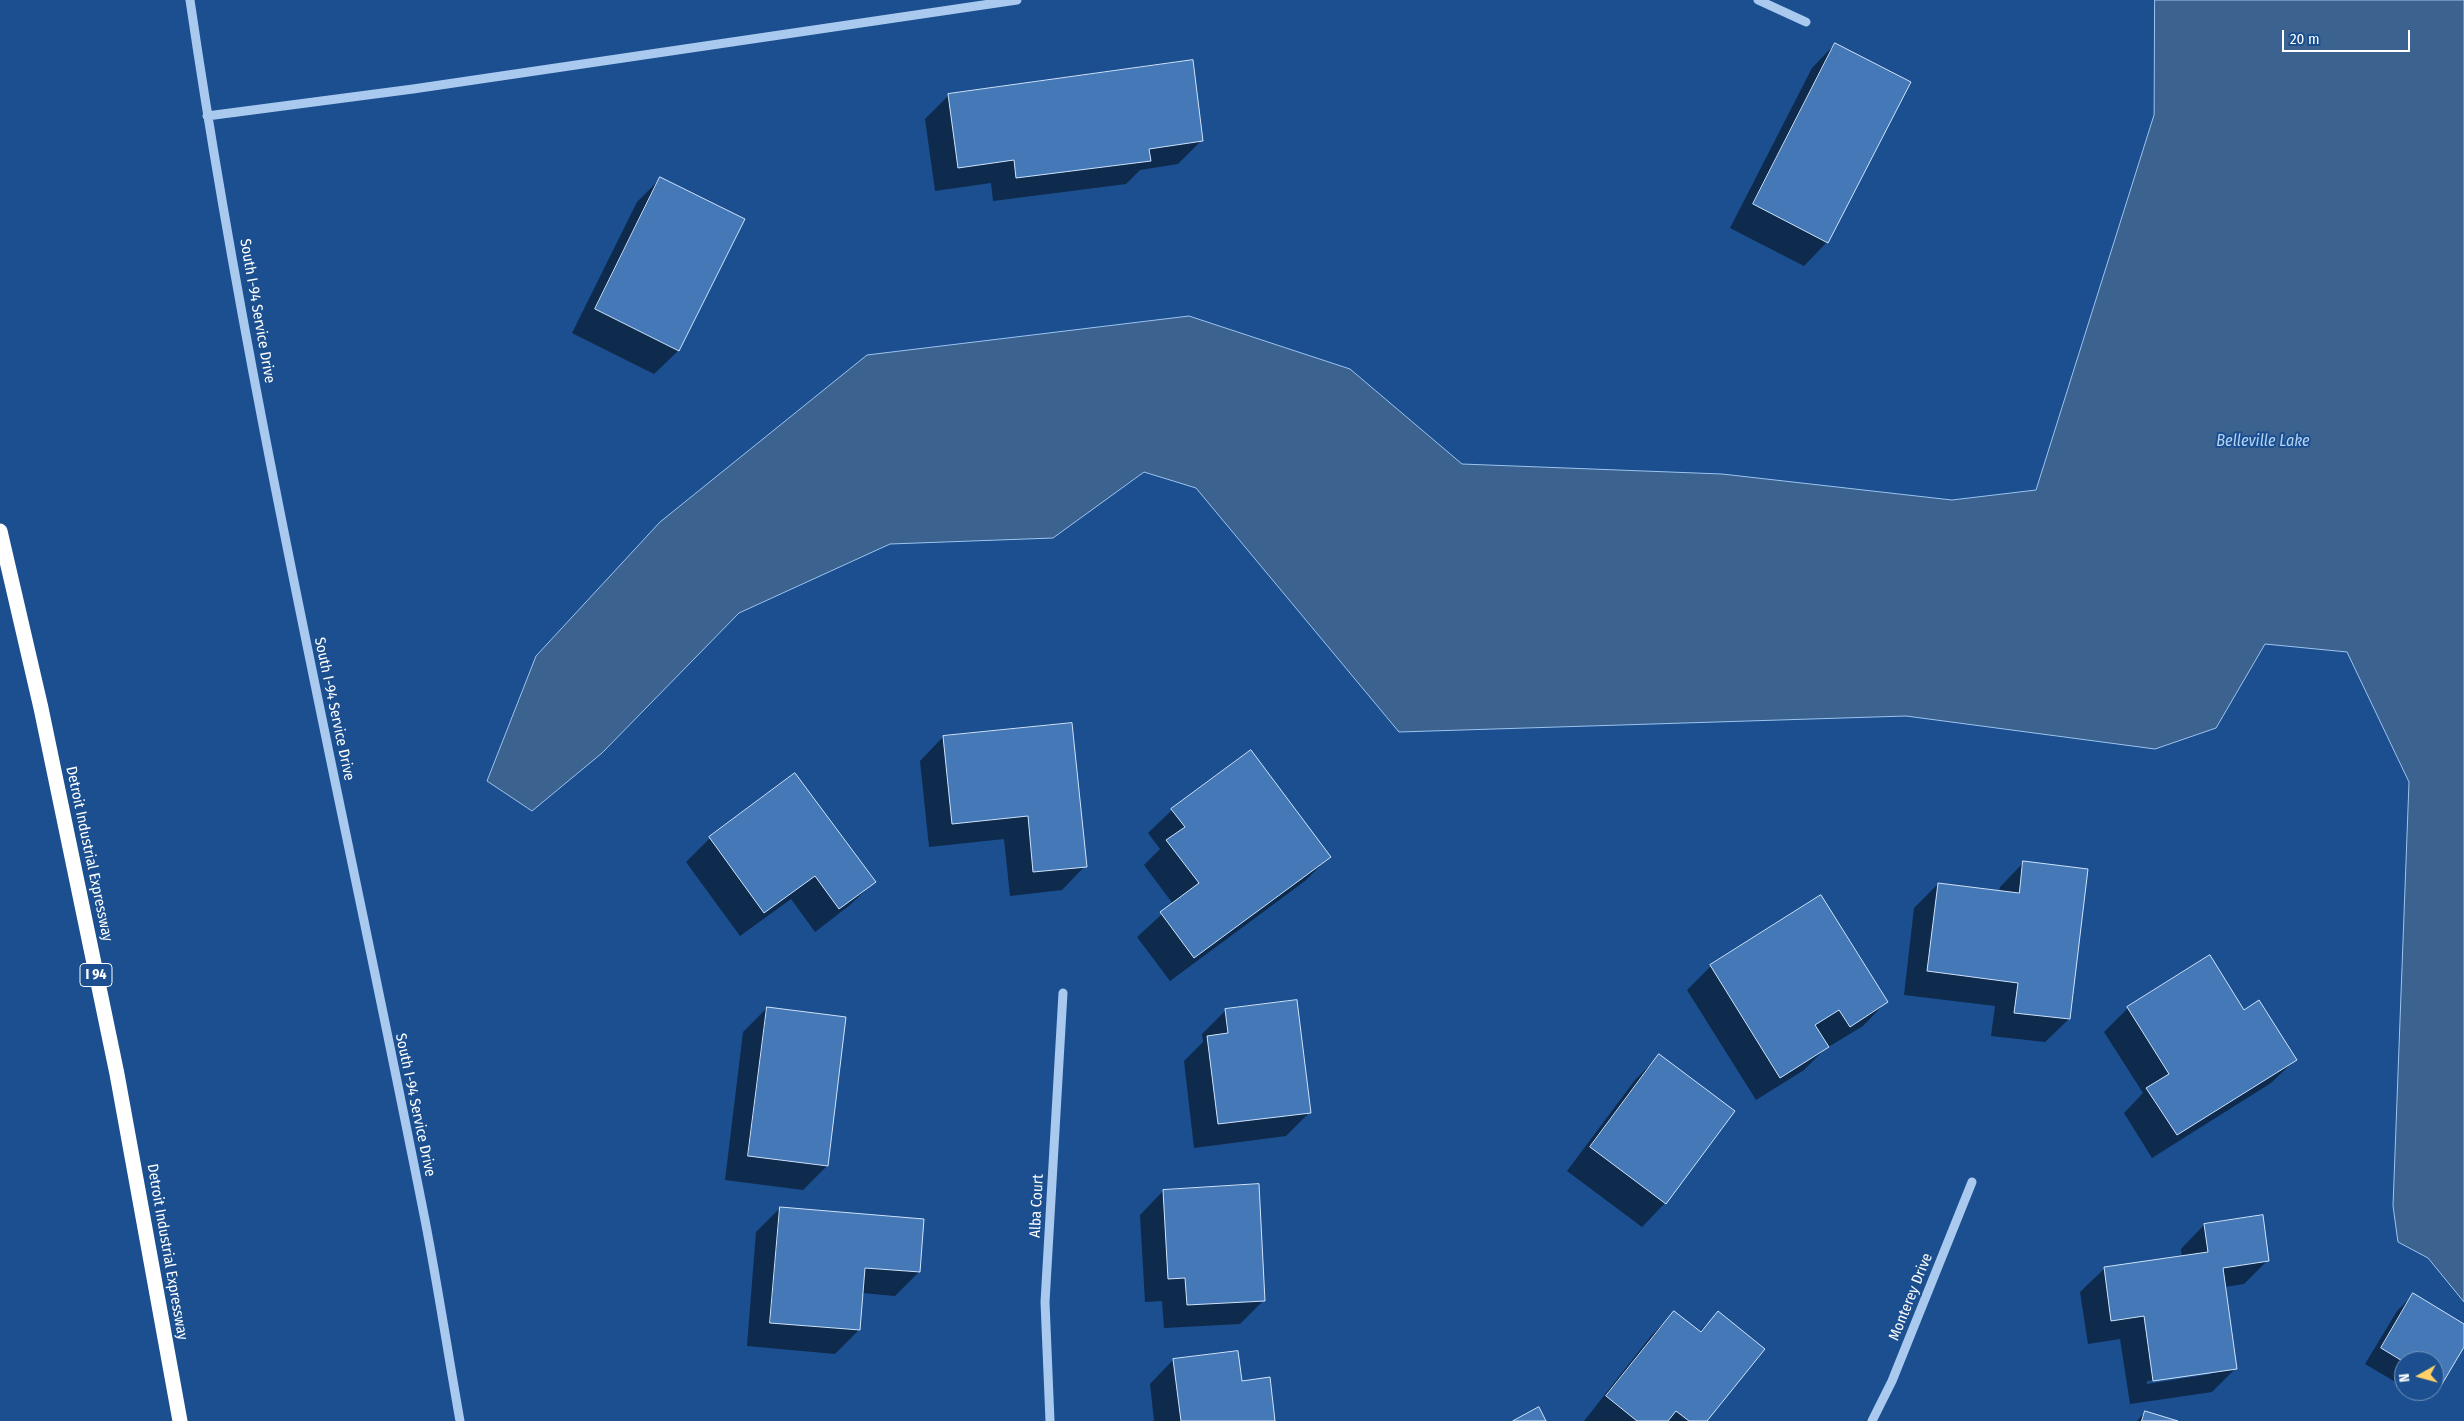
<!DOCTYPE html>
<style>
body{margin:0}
#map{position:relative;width:2464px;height:1421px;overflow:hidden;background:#1b4f8f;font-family:"Fira Sans Condensed",sans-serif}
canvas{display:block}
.north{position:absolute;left:2394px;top:1351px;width:50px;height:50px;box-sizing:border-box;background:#1b4f8f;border:1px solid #7695bc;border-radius:50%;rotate:263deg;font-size:14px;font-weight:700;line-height:20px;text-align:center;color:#fff}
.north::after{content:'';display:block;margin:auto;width:18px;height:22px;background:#ffd166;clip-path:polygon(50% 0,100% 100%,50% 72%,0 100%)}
.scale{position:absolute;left:2282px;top:30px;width:128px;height:22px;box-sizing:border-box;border:2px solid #fff;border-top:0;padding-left:6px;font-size:15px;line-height:18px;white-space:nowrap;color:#fff;-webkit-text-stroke:4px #1b4f8f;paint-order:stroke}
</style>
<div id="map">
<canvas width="2464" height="1421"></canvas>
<div class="north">N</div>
<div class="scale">20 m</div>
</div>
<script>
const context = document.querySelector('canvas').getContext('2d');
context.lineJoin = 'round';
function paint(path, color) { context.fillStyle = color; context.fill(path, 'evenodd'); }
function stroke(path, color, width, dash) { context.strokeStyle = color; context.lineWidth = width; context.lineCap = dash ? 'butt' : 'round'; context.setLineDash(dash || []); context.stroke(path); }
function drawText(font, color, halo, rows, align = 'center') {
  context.font = font + ' "Fira Sans Condensed",sans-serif'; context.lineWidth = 4; context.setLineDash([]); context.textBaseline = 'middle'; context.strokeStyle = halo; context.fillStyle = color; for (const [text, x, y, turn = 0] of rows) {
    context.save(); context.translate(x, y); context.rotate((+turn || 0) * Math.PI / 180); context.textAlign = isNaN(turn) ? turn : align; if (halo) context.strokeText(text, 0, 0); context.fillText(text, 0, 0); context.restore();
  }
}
const water = new Path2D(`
 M2155,0H2464V1302L2428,1258L2398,1242L2393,1206L2409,782L2347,652L2265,644L2216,728L2155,749L1906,716L1399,732L1196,488L1144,472L1053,538L890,544L739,613L602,753L532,811L487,781L536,656L660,522L867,355L1189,316L1350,369L1462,464L1722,474L1952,500L2036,490L2154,115Z`);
paint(water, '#3c6290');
stroke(water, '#9cc4f0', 1);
paint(new Path2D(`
 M1835,44L1827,242L1804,266L1730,228L1812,68Z
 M949,95L1202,140L1178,164L1140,170L1126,184L993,201L991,183L935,191L925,119Z
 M661,178L743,219L678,351L654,374L572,333L637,202Z
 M943,737L1085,866L1062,890L1010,896L1004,839L929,847L920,761Z
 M795,774L874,882L850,905L815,932L791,899L740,936L686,862L710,838Z
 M1172,810L1329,857L1305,881L1170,981L1137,937L1173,904L1144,865L1160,849L1148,833Z
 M2023,863L2069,1019L2045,1042L1991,1036L1995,1006L1904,995L1914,908L1938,884L1999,892L2000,887Z
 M1821,897L1886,1002L1863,1026L1825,1049L1804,1070L1756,1100L1687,990L1711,966Z
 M767,1008L844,1018L827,1166L803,1190L725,1180L743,1032Z
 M2128,1008L2244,1011L2295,1060L2271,1083L2152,1158L2124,1113L2143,1093L2104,1032Z
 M1226,1010L1309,1113L1286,1136L1194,1148L1184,1061L1203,1042L1202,1034Z
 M1659,1056L1665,1203L1642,1227L1567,1171L1635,1080Z
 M1163,1191L1264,1300L1240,1324L1164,1328L1162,1301L1145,1302L1140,1215Z
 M780,1208L923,1220L919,1272L895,1296L862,1293L859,1330L835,1354L747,1346L756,1232Z
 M2204,1225L2268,1260L2244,1284L2224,1287L2236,1368L2212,1392L2130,1404L2120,1339L2088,1344L2080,1292L2104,1269L2182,1257L2181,1249ZM2211,1372V1374L2147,1384V1381Z
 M2413,1295L2464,1325V1344L2441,1383L2434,1390V1361H2404V1387L2365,1364L2397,1311Z
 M1674,1313L1699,1332L1718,1313L1705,1421H1584L1651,1336Z
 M1173,1360L1241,1382L1274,1421H1154L1150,1384Z
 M2410,1391H2433L2424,1400Z
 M2145,1412L2174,1421H2137Z`), '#0007');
const building = new Path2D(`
 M1835,43L1911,82L1828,243L1753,204Z
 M1193,60L1203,141L1149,149L1151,161L1016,178L1014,160L958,168L948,94Z
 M660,177L745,219L679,351L595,309Z
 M1072,723L1087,867L1033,872L1028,816L952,824L943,736Z
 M1251,750L1331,857L1194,958L1160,912L1199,883L1166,840L1185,827L1171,809Z
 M795,773L876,882L839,909L815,876L764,913L709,837Z
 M2023,861L2088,869L2070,1019L2014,1013L2018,983L1927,971L1938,883L2019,893Z
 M1821,895L1888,1002L1850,1027L1839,1010L1815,1025L1829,1047L1780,1078L1710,965Z
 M2210,955L2244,1010L2259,1000L2297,1060L2177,1135L2146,1088L2169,1074L2127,1007Z
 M1297,1000L1311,1113L1218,1124L1207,1036L1228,1033L1225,1009Z
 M767,1007L846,1017L828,1166L748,1156Z
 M1659,1054L1735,1111L1666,1204L1590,1147Z
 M1259,1184L1265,1301L1187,1305L1185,1278L1168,1279L1163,1190Z
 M780,1207L924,1219L920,1272L865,1268L860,1330L770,1323Z
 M2263,1215L2269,1261L2223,1268L2237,1369L2153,1381L2144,1316L2111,1321L2104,1267L2208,1252L2204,1224Z
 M2413,1293L2464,1324V1347L2442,1384L2434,1380V1361L2404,1362L2381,1348Z
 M1674,1311L1701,1332L1718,1311L1765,1349L1707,1421H1689L1676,1411L1668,1421H1637L1606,1396Z
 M1238,1351L1242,1381L1270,1377L1275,1421H1181L1173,1359Z
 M1539,1407L1546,1421H1513Z
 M2145,1411L2178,1421H2142Z`);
paint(building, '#4478b7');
stroke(building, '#cfe3fa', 1);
stroke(new Path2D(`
 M190,0C250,410 345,814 425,1220C438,1287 448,1354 460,1421
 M1758,0L1806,22
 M207,116L413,89L1017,0
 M1050,1421L1045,1302L1063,993
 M1872,1421L1892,1381L1972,1182`), '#a9c9ee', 9);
stroke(new Path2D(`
 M0,531L41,708L117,1074L180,1421`), '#fff', 15);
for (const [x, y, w] of [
 [96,975,32]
]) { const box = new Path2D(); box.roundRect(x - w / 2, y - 11.5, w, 23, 4); context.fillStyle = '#1b4f8f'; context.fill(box); stroke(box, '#fff', 1); }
drawText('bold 14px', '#fff', null, [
 ["I 94",96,975]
]);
drawText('15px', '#fff', '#1b4f8f', [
 ["South I-94 Service Drive",257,311,80],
 ["South I-94 Service Drive",334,709,78],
 ["Detroit Industrial Expressway",89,854,78],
 ["South I-94 Service Drive",415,1105,78],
 ["Alba Court",1037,1206,-87],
 ["Detroit Industrial Expressway",167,1252,80],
 ["Monterey Drive",1911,1297,-68]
]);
drawText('italic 16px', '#b5d3f5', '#1b4f8f', [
 ["Belleville Lake",2263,442]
]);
</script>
